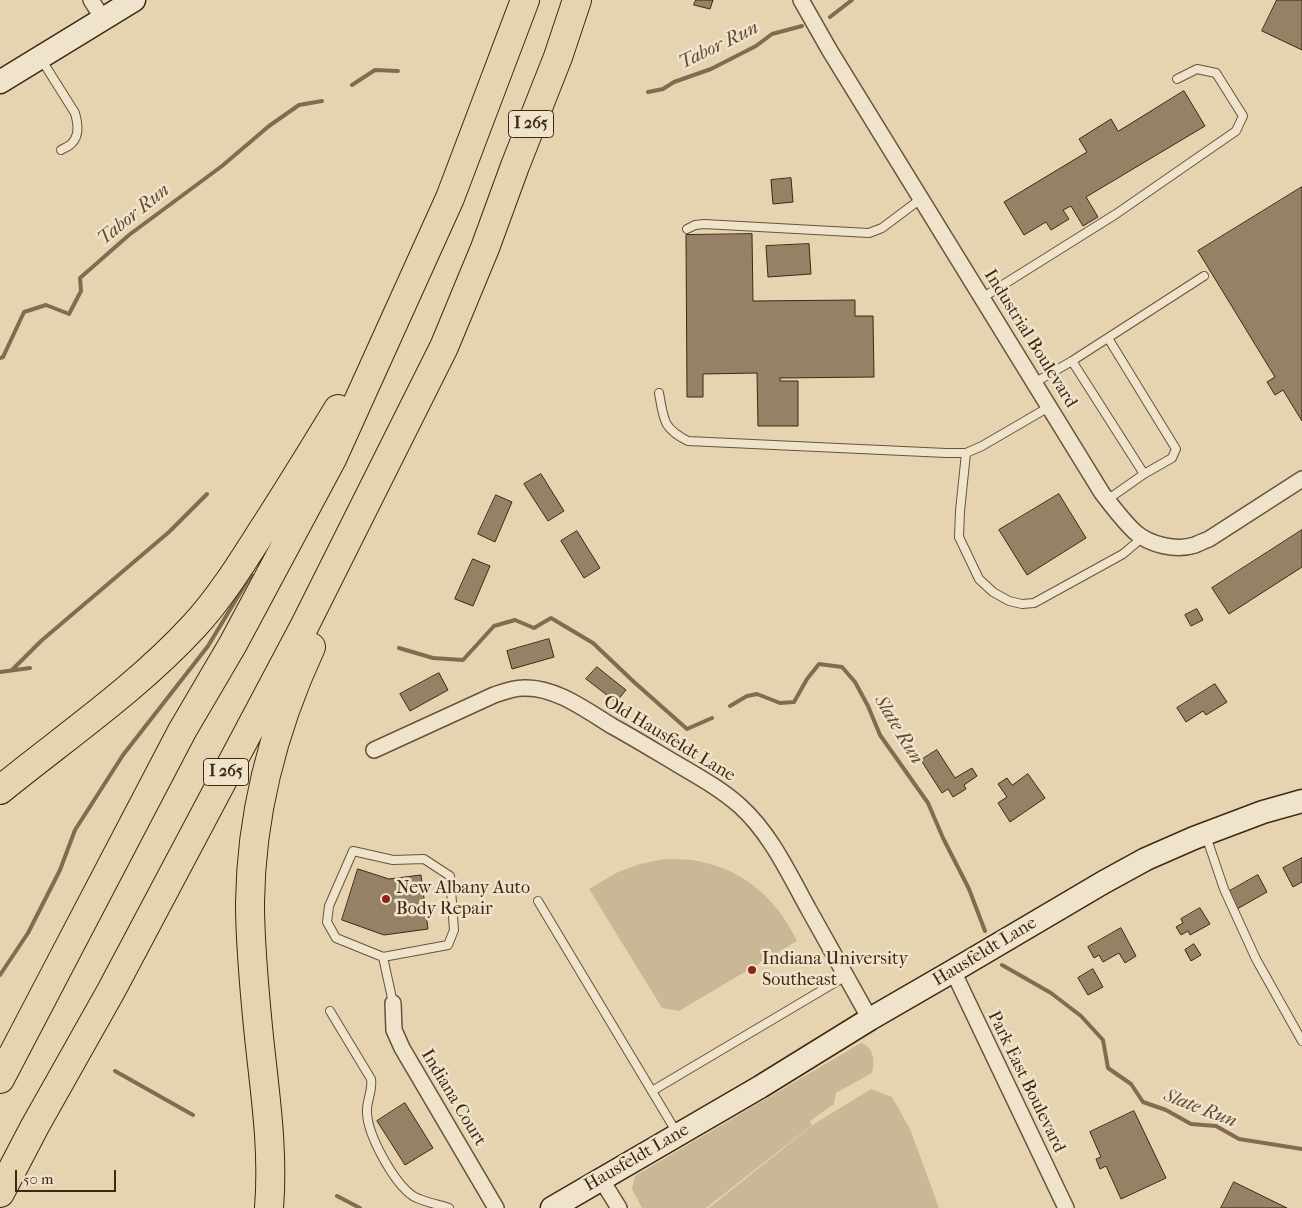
<!DOCTYPE html>
<style>
body{margin:0}
#map{position:relative;width:1302px;height:1208px;overflow:hidden;background:#e6d4b1;font-family:"IM FELL French Canon",serif}
canvas{display:block}
.scale{position:absolute;left:15px;top:1170px;width:101px;height:22px;box-sizing:border-box;border:2px solid #3e2812;border-top:0;padding-left:6px;font-size:15px;line-height:18px;white-space:nowrap;color:#3e2812;-webkit-text-stroke:4px #efe3cc;paint-order:stroke}
</style>
<div id="map">
<canvas width="1302" height="1208"></canvas>
<div class="scale">50 m</div>
</div>
<script>
const context = document.querySelector('canvas').getContext('2d');
context.lineJoin = 'round';
function paint(path, color) { context.fillStyle = color; context.fill(path, 'evenodd'); }
function stroke(path, color, width, dash) { context.strokeStyle = color; context.lineWidth = width; context.lineCap = dash ? 'butt' : 'round'; context.setLineDash(dash || []); context.stroke(path); }
function drawText(font, color, halo, rows, align = 'center') {
  context.font = font + ' "IM FELL French Canon",serif'; context.lineWidth = 5; context.setLineDash([]); context.textBaseline = 'middle'; context.strokeStyle = halo; context.fillStyle = color; for (const [text, x, y, turn = 0] of rows) {
    context.save(); context.translate(x, y); context.rotate((+turn || 0) * Math.PI / 180); context.textAlign = isNaN(turn) ? turn : align; if (halo) context.strokeText(text, 0, 0); context.fillText(text, 0, 0); context.restore();
  }
}
paint(new Path2D(`
 M664,859C673,859 682,859 691,860C741,867 776,897 797,941L679,1011L662,1008L589,889L618,872L640,864Z
 M861,1043C874,1047 875,1061 872,1073L836,1093L834,1104L810,1121L812,1125L706,1208H642L632,1189L635,1176Z
 M871,1089L892,1097L910,1129L939,1208H709L814,1124Z`), '#c9b796');
stroke(new Path2D(`
 M830,17L852,0
 M352,85L375,70L398,71
 M648,92L663,89L674,82L711,69L756,46L772,34L802,26
 M0,358L3,357L24,312L46,305L69,314L81,291L80,278L129,235L222,166L269,126L299,105L322,101
 M399,648L433,658L463,660L494,626L515,620L534,628L551,618L593,643L634,682L687,729L712,718
 M12,670L41,641L169,532L207,494
 M0,672L30,668
 M730,706L747,696L757,694L780,703L794,702L807,679L819,664L842,667L855,682L868,706L880,735L928,803L943,838L969,889L985,931
 M1002,965L1051,993L1081,1016L1103,1040L1108,1068L1131,1084L1143,1102L1166,1110L1191,1124L1216,1126L1239,1139L1302,1149
 M0,975L28,933L60,870L75,830L123,755L208,646L251,575
 M115,1071L193,1115
 M337,1196L360,1208`), '#816c51', 4);
const building = new Path2D(`
 M696,0H713L710,9L694,5Z
 M1277,0H1302V50L1262,31Z
 M1184,91L1205,126L1086,197L1098,217L1083,226L1071,206L1063,210L1069,219L1051,230L1046,222L1024,235L1004,202L1087,152L1079,139L1111,119L1118,131Z
 M791,178L793,202L773,204L771,180Z
 M1302,187V421L1283,390L1275,395L1267,382L1275,377L1198,251Z
 M752,234L753,301L855,300V316H873L874,377L780,378V381H798V426H758L757,373L703,374V397H687L686,235Z
 M809,244L811,274L768,277L766,246Z
 M541,474L564,511L548,521L524,484Z
 M1059,494L1086,538L1027,575L999,530Z
 M496,495L512,502L495,542L478,534Z
 M1302,530V567L1229,614L1212,588Z
 M577,531L600,568L584,578L561,541Z
 M473,559L490,566L473,606L455,599Z
 M1197,609L1203,620L1191,626L1185,615Z
 M549,639L554,657L512,669L507,651Z
 M597,667L626,690L616,702L586,679Z
 M439,673L448,690L410,711L400,694Z
 M1215,684L1227,702L1206,715L1203,711L1186,722L1177,708Z
 M937,750L955,778L972,768L977,776L964,785L966,789L953,797L948,789L942,793L921,760Z
 M1028,774L1045,798L1010,822L998,803L1007,797L998,784L1007,778L1012,785Z
 M1302,858V882L1293,887L1283,868Z
 M358,869L389,879L421,875L428,929L384,935L342,920Z
 M1258,875L1267,892L1237,909L1228,892Z
 M1200,908L1210,924L1190,935L1188,931L1181,935L1176,927L1183,923L1181,919Z
 M1121,928L1136,956L1125,963L1119,953L1103,962L1099,955L1094,958L1088,947Z
 M1194,944L1201,955L1191,961L1185,950Z
 M1093,969L1103,987L1088,995L1078,978Z
 M405,1103L433,1148L405,1165L377,1121Z
 M1134,1111L1166,1178L1121,1199L1106,1166L1100,1169L1096,1159L1101,1157L1090,1132Z
 M1234,1182L1287,1208H1221Z`);
paint(building, '#958165');
stroke(building, '#3e2812', 1);
const lane = new Path2D(`
 M41,59L75,113C78,123 80,135 72,143C70,146 64,148 61,150
 M687,229L695,225L704,224L869,233L882,228L922,198
 M982,298L1116,214L1236,131L1243,116L1216,73L1197,69L1177,79
 M1108,338L1176,449L1172,458L1144,474
 M1072,361L1204,276
 M1034,383L1072,361L1144,474L1107,500
 M659,393C664,419 662,428 688,441L946,453H966L982,446L1049,407
 M966,453L960,511L959,537L979,579L993,592L1009,601L1022,604L1034,603L1123,554L1143,537
 M1206,836L1224,889L1256,959L1302,1041
 M538,901L677,1133
 M383,957L336,938L327,922L329,906L353,851L393,860L424,859L450,876L454,930L448,945L383,957L393,1003
 M330,1011L371,1079C373,1091 366,1101 367,1113C368,1136 394,1183 413,1196C423,1202 437,1204 449,1208
 M652,1091L846,976`);
const street = new Path2D(`
 M91,0L103,19
 M801,0L830,51L1102,493C1112,506 1123,521 1135,532C1150,545 1176,551 1195,545C1199,543 1204,541 1209,539L1302,479
 M374,750L494,695C503,692 513,688 523,688C554,686 586,710 612,726C634,738 655,751 677,764C699,777 721,789 740,806C771,834 789,874 809,910C829,946 849,982 870,1019
 M953,971L1066,1208
 M393,1003L394,1030L402,1048L496,1208
 M601,1179L619,1208`);
const secondary = new Path2D(`
 M0,82L134,0
 M552,1208L760,1087L870,1019L953,971L1104,882L1146,859L1194,838L1263,812L1302,801`);
const highway = new Path2D(`
 M0,790C65,737 136,689 194,626C220,598 241,564 262,531C288,491 313,450 338,409
 M0,1079L182,731L233,644L332,459L450,198L525,0
 M0,1193L35,1126L111,991L305,625L444,347L485,248L515,166L558,57L577,0
 M269,1208C274,1147 264,1088 258,1027C254,986 250,944 250,903C251,812 273,729 311,647`);
stroke(lane, '#68533a', 10);
stroke(street, '#68533a', 18);
stroke(secondary, '#3e2812', 25);
stroke(highway, '#3e2812', 30);
stroke(lane, '#efe3cc', 8);
stroke(street, '#efe3cc', 15);
stroke(secondary, '#efe3cc', 22);
stroke(highway, '#e6d4b1', 28);
for (const [x, y, r, color] of [
 [386,899,5,"#8f2418"],
 [752,970,5,"#8f2418"]
]) { const dot = new Path2D(); dot.arc(x, y, r, 0, 2 * Math.PI); context.fillStyle = color; context.fill(dot); stroke(dot, '#efe3cc', 2); }
for (const [x, y, w] of [
 [531,124,45],
 [226,772,45]
]) { const box = new Path2D(); box.roundRect(x - w / 2, y - 13.5, w, 27, 4); context.fillStyle = '#efe3cc'; context.fill(box); stroke(box, '#3e2812', 1); }
drawText('bold 16px', '#3e2812', null, [
 ["I 265",531,124],
 ["I 265",226,772]
]);
drawText('18px', '#3e2812', '#efe3cc', [
 ["Industrial Boulevard",1030,339,58],
 ["Old Hausfeldt Lane",669,739,31],
 ["Hausfeldt Lane",985,952,-31],
 ["Park East Boulevard",1026,1082,64],
 ["Indiana Court",453,1098,59],
 ["Hausfeldt Lane",637,1158,-30]
]);
drawText('18px', '#3e2812', '#efe3cc', [
 ["New Albany Auto",396,889],
 ["Body Repair",396,910],
 ["Indiana University",762,960],
 ["Southeast",762,981]
], 'left');
drawText('italic 19px', '#5f4a32', '#efe3cc', [
 ["Tabor Run",719,46,-26],
 ["Tabor Run",134,215,-39],
 ["Slate Run",898,730,59],
 ["Slate Run",1200,1109,21]
]);
</script>
